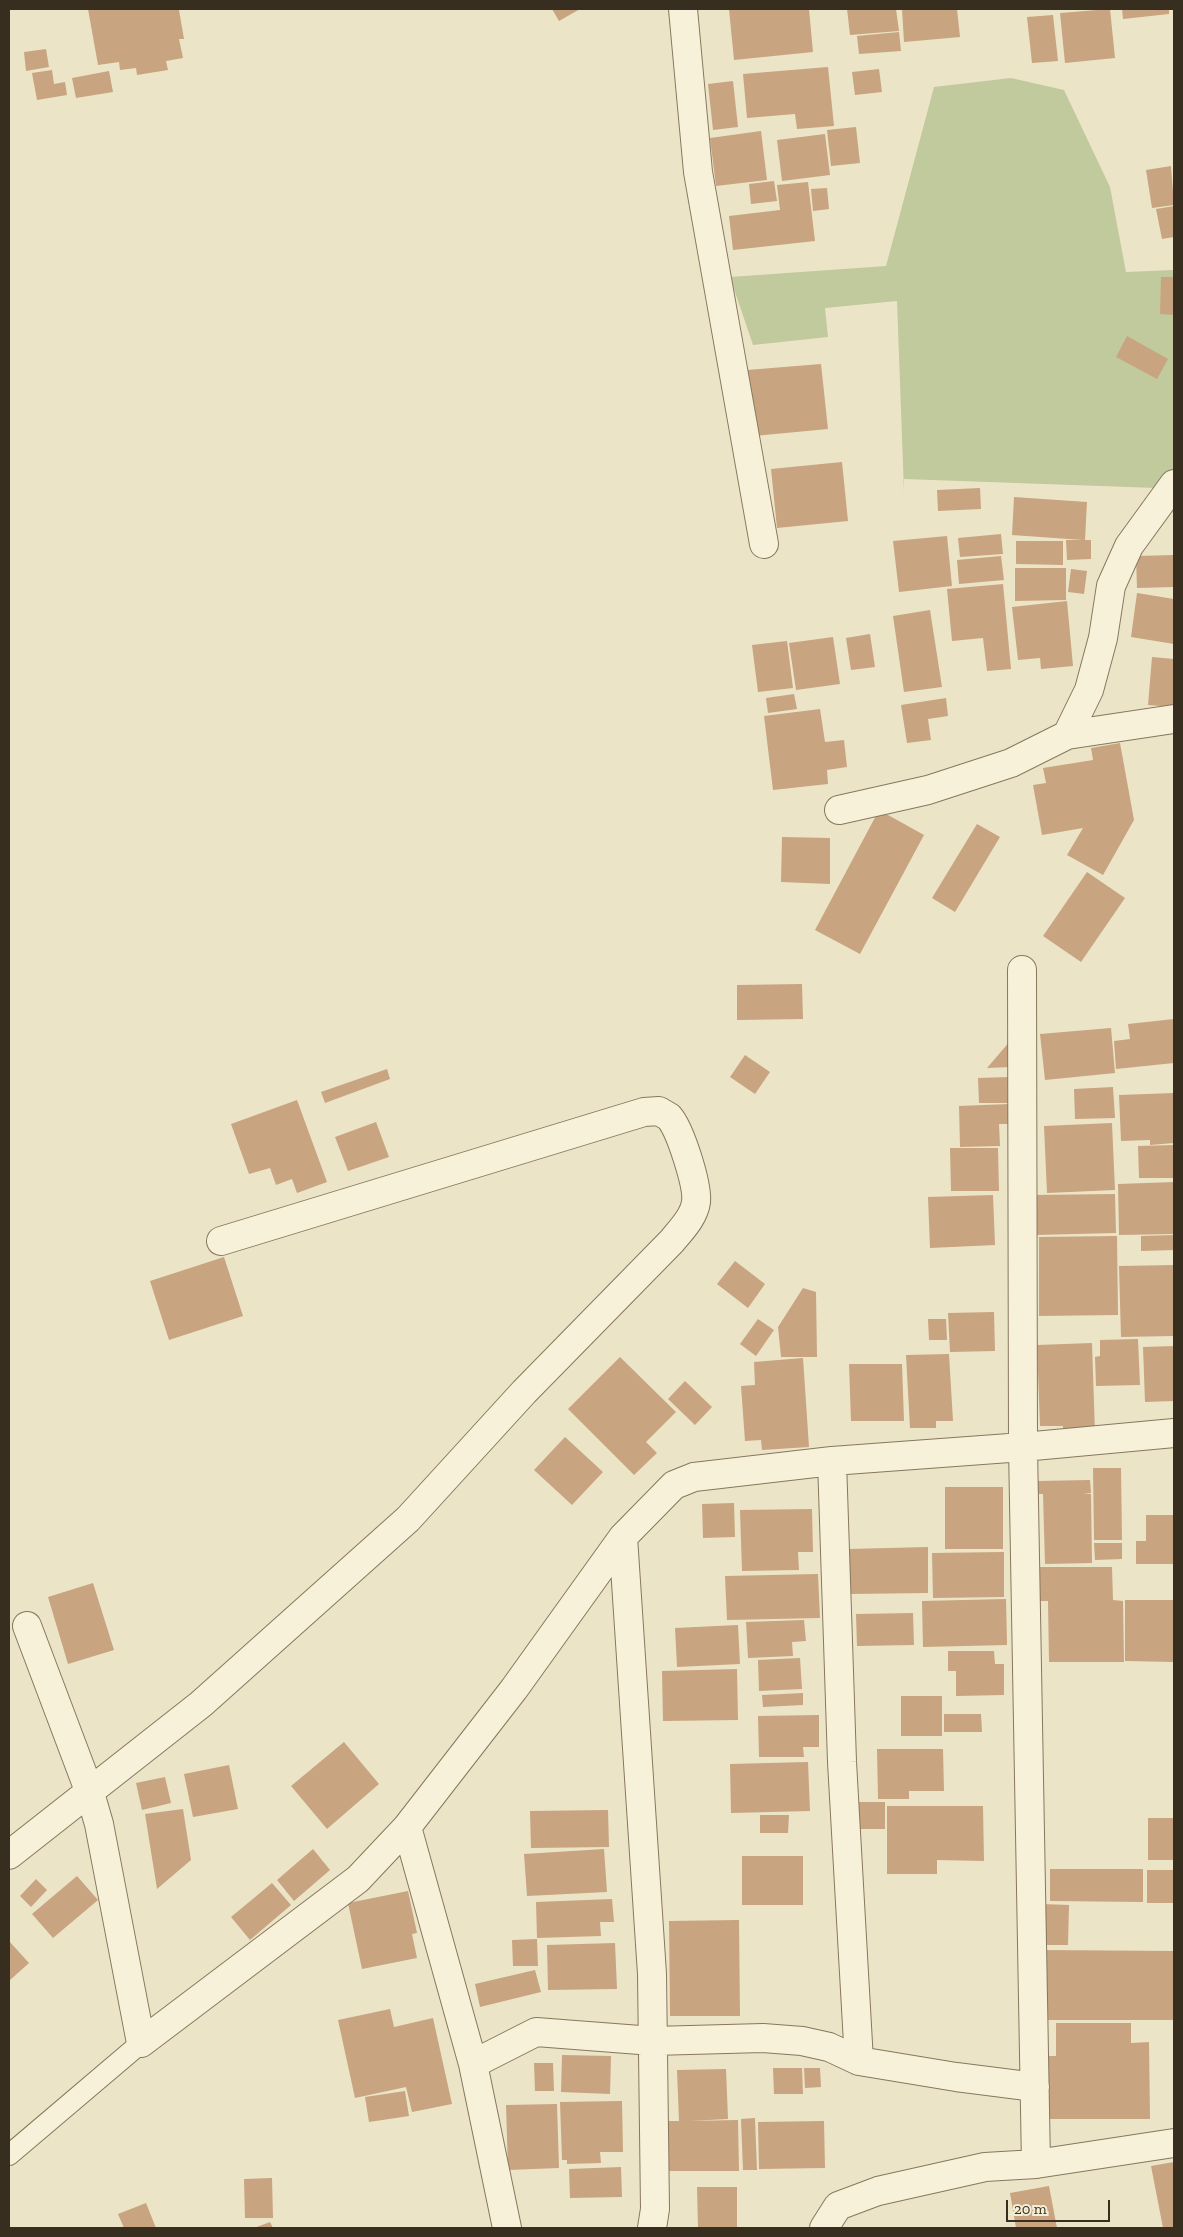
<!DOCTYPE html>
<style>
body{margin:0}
#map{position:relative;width:1183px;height:2237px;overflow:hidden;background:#ece4c7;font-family:"Zilla Slab",serif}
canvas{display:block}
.frame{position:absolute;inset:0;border:10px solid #382e20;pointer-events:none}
.scale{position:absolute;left:1006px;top:2200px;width:104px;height:22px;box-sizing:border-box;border:2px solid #382e20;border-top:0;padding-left:6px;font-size:15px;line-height:18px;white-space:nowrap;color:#382e20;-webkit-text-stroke:4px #f4eed7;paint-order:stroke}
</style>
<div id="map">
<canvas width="1183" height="2237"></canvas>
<div class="frame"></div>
<div class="scale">20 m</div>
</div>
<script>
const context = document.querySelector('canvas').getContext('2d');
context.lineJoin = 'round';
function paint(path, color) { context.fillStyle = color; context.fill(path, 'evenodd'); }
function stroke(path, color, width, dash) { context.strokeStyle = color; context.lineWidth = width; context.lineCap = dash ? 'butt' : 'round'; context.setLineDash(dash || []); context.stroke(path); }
paint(new Path2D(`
 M1011,78L1064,90L1110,187L1126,272L1174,270V476L1157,488L904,479V492L897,301L825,308L828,337L753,345L730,277L886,266L934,87Z`), '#c0ca9c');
paint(new Path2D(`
 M88,9L179,10L184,39H179L183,58L166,61L168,70L137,75L136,68L120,70L119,62L98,65Z
 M552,9H580L559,21Z
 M729,9H809L813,52L734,60Z
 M847,9H896L899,31L850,35Z
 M902,9H957L960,37L904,42Z
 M1110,9L1115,58L1065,63L1060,13Z
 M1122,9H1169V14L1123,19Z
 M1053,15L1058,61L1032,63L1027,17Z
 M899,32L901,51L859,54L857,36Z
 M46,49L49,67L26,71L24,52Z
 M828,67L834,126L797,129L795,114L747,118L743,74Z
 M879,69L882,92L855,95L852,72Z
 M52,70L54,84L65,82L67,95L37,100L32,73Z
 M109,71L113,92L76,98L72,78Z
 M733,81L738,127L713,130L708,84Z
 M856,127L860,163L831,166L827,130Z
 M761,131L767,180L716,186L710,138Z
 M825,134L830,175L782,181L777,140Z
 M1171,166L1174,205L1152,208L1146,170Z
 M774,181L777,201L751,204L749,184Z
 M808,182L815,241L733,250L729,216L780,210L777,185Z
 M827,188L829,209L813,211L811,189Z
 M1174,206V237L1162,239L1156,209Z
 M1161,277H1174V315L1160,314Z
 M1127,336L1168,359L1157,379L1116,357Z
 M821,364L828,429L754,436L747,370Z
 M842,462L848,521L777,528L771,469Z
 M980,488L981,509L938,511L937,490Z
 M1014,497L1087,502L1085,540H1091V559L1067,560L1066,540H1083L1012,535Z
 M1001,534L1003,554L960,557L958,538Z
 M947,536L952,586L899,592L893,541Z
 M1016,541H1063V565L1016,564Z
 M1174,555V587L1137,588L1136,556Z
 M1001,556L1004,580L959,584L957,560Z
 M1015,568H1066V600L1015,601Z
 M1071,569L1087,571L1084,594L1068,592Z
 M1003,584L1011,669L987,671L983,638L952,641L947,589Z
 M1137,593L1174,599V644L1131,637Z
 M1067,601L1073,666L1041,669L1040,658L1018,660L1012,607Z
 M930,610L942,687L904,692L893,616Z
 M870,634L875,667L851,670L846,638Z
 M833,637L840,684L796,690L789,643Z
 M787,641L793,688L758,692L752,645Z
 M1152,657L1174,659V707L1148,705Z
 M794,694L797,709L768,713L766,698Z
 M946,698L948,716L928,719L931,740L907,743L901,705Z
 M820,709L825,742L844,740L847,767L827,770L828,784L773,790L764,716Z
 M1120,743L1134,820L1103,875L1067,855L1083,828L1042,835L1033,785L1046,783L1043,768L1093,760L1091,748Z
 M879,810L924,835L860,954L815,930Z
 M977,824L1000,837L955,912L932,898Z
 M782,837L830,838V884L781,882Z
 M1087,872L1125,898L1081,962L1043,936Z
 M802,984L803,1019L737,1020V985Z
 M1174,1019V1063L1116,1069L1114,1041L1130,1039L1128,1024Z
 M1111,1028L1115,1073L1045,1080L1040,1034Z
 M1011,1040V1067L987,1068Z
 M745,1055L770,1072L755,1094L730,1077Z
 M387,1069L390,1079L325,1103L321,1092Z
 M1010,1077L1011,1103H979L978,1078Z
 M1113,1087L1115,1118L1075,1119L1074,1089Z
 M1174,1093V1143L1150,1145V1140L1121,1141L1119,1095Z
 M297,1100L327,1182L297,1193L292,1179L276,1185L270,1168L249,1174L231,1124Z
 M1010,1104V1124H999L1000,1146L960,1147L959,1106Z
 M376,1122L389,1157L348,1171L335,1137Z
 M1112,1123L1115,1190L1047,1193L1044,1126Z
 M1174,1145V1178H1139L1138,1146Z
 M950,1148H998L999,1191H951Z
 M1174,1182V1234L1119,1235L1118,1184Z
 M1115,1194L1116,1233L1035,1235L1033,1195Z
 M993,1195L995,1245L930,1248L928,1197Z
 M1174,1235V1250L1141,1251V1236Z
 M1117,1236L1118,1315L1039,1316V1237Z
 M224,1257L243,1316L169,1340L150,1281Z
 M735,1261L765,1284L748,1308L717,1284Z
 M1174,1265V1336L1121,1337L1119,1266Z
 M803,1288L816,1292L817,1357H781L778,1327Z
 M994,1312L995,1351L950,1352L948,1313Z
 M758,1319L774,1330L756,1356L740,1344Z
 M928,1319H946L947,1340H929Z
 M1138,1339L1140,1385L1096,1386L1095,1357L1100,1356V1340Z
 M1092,1343L1095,1433L1063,1434V1426H1040L1037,1345Z
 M1174,1346V1401L1145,1402L1143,1347Z
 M949,1354L953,1421H936V1428H910L906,1355Z
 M620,1357L676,1412L646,1442L657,1453L634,1475L568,1409Z
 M803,1358L809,1447L762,1450L761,1440L745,1441L741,1386L755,1385L754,1362Z
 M849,1364H902L904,1421H851Z
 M685,1381L712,1407L695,1425L668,1399Z
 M565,1437L603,1472L572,1505L534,1470Z
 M1093,1468H1121L1122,1540H1094Z
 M1090,1480L1091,1493L1083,1494H1091L1092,1563L1045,1564L1043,1494H1038V1481Z
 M945,1487H1003V1549H945Z
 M734,1503L735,1537L703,1538L702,1504Z
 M812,1509L813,1552H798L799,1570L742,1571L740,1510Z
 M1146,1515H1174V1564H1136V1541H1146Z
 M1094,1543H1122V1559L1095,1560Z
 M928,1547V1593L849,1594L848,1549Z
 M1004,1552V1597L933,1598L932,1553Z
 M1038,1567H1112L1113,1600L1123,1601L1124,1662H1049L1048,1601H1038Z
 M818,1574L820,1618L727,1620L725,1576Z
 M93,1583L114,1650L68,1664L48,1597Z
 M1006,1599L1007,1645L923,1647L922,1601Z
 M1125,1600H1174V1662L1125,1661Z
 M913,1613L914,1645L857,1646L856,1614Z
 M804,1620L806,1641L792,1642L793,1656L748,1658L746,1622Z
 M738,1625L740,1664L677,1667L675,1628Z
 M948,1651H994L995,1664H1004V1695L956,1696V1671H948Z
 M800,1658L802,1689L759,1691L758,1660Z
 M737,1669L738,1720L663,1721L662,1671Z
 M803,1693V1705L763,1707L762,1695Z
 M901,1696H942V1736H901Z
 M944,1714H981L982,1732H944Z
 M819,1715V1747H803L804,1757H759L758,1716Z
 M344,1742L379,1784L327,1829L291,1786Z
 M877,1749H943L944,1791H909V1799H878Z
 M808,1762L810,1811L731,1813L730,1764Z
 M229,1765L238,1809L193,1817L184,1774Z
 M165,1777L171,1803L142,1810L136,1783Z
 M855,1802H885V1829H855Z
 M887,1806H983L984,1861L937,1860V1874H887Z
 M183,1809L191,1860L157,1889L145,1814Z
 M608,1810L609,1847L531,1848L530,1811Z
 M760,1815H789L788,1833H760Z
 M1148,1818H1174V1860H1148Z
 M313,1849L330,1870L294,1901L277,1880Z
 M604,1849L607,1892L527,1896L524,1854Z
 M742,1856H803V1905H742Z
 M1050,1869H1143V1902L1050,1901Z
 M1147,1870H1174V1903H1147Z
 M77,1876L98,1900L53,1938L32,1914Z
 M36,1879L47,1890L31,1907L20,1896Z
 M272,1883L291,1905L250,1940L231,1917Z
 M408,1891L417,1933L412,1934L417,1958L362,1969L348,1903Z
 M612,1899L614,1922H600L601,1936L537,1938L536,1902Z
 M1041,1904L1069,1905L1068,1945H1041Z
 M739,1920L740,2016H670L669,1921Z
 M537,1939L538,1966H513L512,1940Z
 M9,1941L29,1963L9,1981Z
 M615,1943L617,1989L548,1990L547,1945Z
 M1042,1950L1174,1951V2020H1042Z
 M535,1970L541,1992L480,2007L475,1984Z
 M390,2009L394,2027L433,2018L452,2104L412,2112L406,2087L355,2098L338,2020Z
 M1056,2023H1131V2043L1149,2042L1150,2119H1045L1044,2056H1056Z
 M562,2055L611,2056L610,2094L561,2092Z
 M534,2063H553L554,2091H535Z
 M773,2068H802L803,2094H774Z
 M804,2068H820L821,2087L805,2088Z
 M726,2069L728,2119L689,2121L738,2120L739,2171H665L664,2121H679L677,2070Z
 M405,2091L409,2116L369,2122L365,2097Z
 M622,2101L623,2152H600L601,2163L567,2164V2160H562L560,2102Z
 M557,2104L559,2168L508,2170L506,2105Z
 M755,2118L757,2170H743L741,2119Z
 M824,2121L825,2168L759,2169L758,2122Z
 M1174,2162V2228H1163L1151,2166Z
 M621,2167L622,2197L570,2198L569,2169Z
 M272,2178L273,2218H245L244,2179Z
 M1049,2186L1057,2228H1016L1010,2193Z
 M697,2187H737V2228H698Z
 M146,2203L156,2228H124L118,2214Z
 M270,2222L273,2228H254Z`), '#c8a480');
const service = new Path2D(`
 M9,2155L141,2043`);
const minor = new Path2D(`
 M683,9L698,172L764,544
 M1067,735L1089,690L1103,638L1111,586L1129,546L1174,484
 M839,810L928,790L1011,763L1067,735L1174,719
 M1022,970L1023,1447L1036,2164
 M832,1461L842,1762L859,2061
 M623,1537L652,1974L655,2209L652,2228
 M27,1626L90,1793L99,1824L141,2043L358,1879L407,1827L514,1689L623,1537L674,1485L694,1477L832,1461L1023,1447L1174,1433
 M407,1827L473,2064L507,2228
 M9,1855L201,1704L408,1519L524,1392L672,1241C681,1230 694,1217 696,1202C698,1185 680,1129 669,1117C666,1115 662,1113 659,1111L644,1112L221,1241
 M473,2064L536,2032L653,2041L763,2038L802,2041L829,2047L859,2061L956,2077L1035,2087
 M824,2228L838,2206L878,2191L985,2167L1036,2164L1174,2143`);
stroke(service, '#87775e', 22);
stroke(minor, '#87775e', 30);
stroke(service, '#f7f1da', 20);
stroke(minor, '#f7f1da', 28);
</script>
